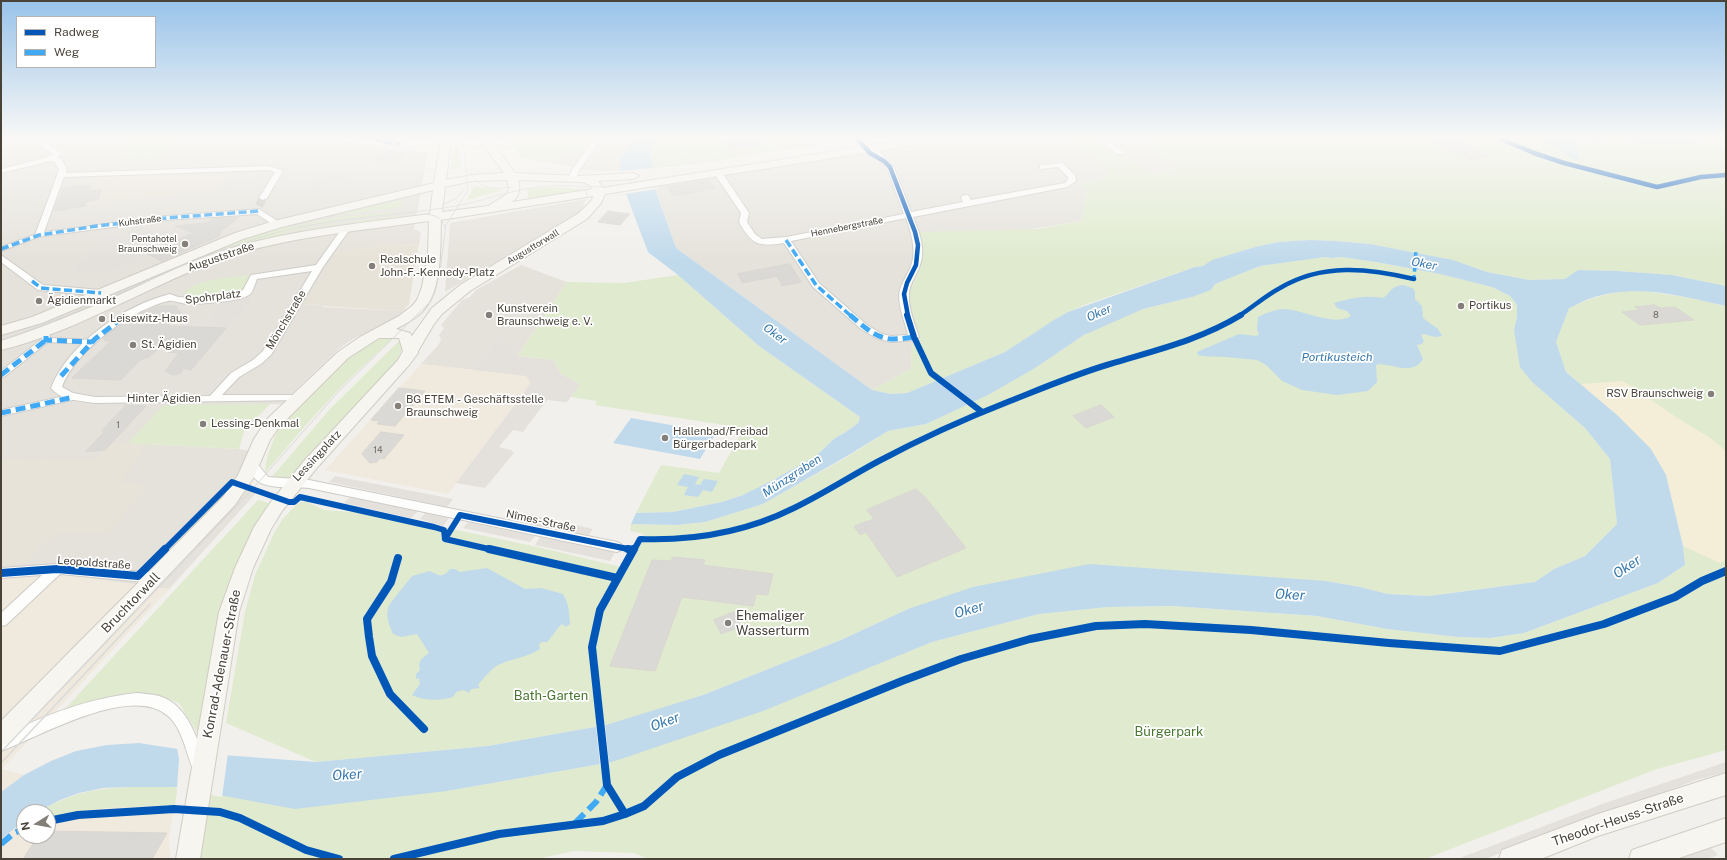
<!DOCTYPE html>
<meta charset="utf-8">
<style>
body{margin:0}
#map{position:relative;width:1727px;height:860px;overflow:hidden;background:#f2f0ec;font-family:"Public Sans",sans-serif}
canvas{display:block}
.frame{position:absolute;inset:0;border:2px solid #484239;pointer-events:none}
.legend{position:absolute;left:16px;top:16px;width:140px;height:52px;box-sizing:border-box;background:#fff;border:1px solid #b6b3b0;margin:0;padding:5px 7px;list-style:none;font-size:12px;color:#484239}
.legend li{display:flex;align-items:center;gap:8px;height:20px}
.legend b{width:20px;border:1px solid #b6b3b0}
.north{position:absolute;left:16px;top:804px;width:40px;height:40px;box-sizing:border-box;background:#fff;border:1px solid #b6b3b0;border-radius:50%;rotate:259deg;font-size:11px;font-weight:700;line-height:16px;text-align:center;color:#484239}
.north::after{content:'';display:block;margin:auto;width:14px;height:18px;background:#847f78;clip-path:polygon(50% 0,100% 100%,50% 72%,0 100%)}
</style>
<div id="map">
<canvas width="1727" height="860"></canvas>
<div class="frame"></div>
<ul class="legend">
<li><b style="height:5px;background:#0057b8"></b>Radweg</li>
<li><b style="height:5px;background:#3fa9f5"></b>Weg</li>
</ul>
<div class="north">N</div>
</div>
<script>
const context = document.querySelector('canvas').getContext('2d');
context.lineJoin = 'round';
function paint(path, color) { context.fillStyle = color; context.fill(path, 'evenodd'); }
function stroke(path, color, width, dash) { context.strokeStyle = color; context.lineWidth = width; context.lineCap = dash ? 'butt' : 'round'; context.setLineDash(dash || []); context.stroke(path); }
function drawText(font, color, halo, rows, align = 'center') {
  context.font = font + ' "Public Sans",sans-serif'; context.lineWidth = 3.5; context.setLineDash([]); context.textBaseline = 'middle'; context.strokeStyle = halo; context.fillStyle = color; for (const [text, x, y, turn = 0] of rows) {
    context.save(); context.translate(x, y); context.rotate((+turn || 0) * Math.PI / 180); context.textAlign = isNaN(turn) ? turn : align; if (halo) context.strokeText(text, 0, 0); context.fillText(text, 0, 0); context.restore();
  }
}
paint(new Path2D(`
 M1,139H333L389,149L428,152L414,229L421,232L419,244L396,246L305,305L323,304V307L402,311L409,304L398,318L353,339L340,348L281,404L225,405L129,443L239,449L253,451L244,477L258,491L169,589L49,573L1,577Z
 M593,139H633L619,161L621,171H598L581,169L550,163L566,151H584Z
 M669,139H852L689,165L680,144L668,141Z
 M943,139H1068L1108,167L1107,175L1100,180L1079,184L1087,190L1082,221L923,246L922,266L912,284L916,323L920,338L912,345L911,369L872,390L676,248L654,186Z
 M1101,139H1157L1148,141L1176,168L1152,175Z
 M586,199L583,207L577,214L445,292L450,223Z
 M521,265L567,282L518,356L567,402L522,396L526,376L421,364L439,344L441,339L439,335L444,328L441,325L462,300L470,297L476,290Z`), '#e5e2db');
paint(new Path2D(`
 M421,364L527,376L531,383L448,494L325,470Z
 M49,573L169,589L2,769L24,775L1,792V577Z
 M127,787H175L177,790L169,838L170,859H1V839L24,821V836H48V812H37Z`), '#f0e9dd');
paint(new Path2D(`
 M40,139H121L106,151L78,153L64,157L53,145Z
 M233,171L218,190L130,199L54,211L63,189L71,187H66L75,179Z
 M396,244V246L419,244L409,304L402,311L323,306V304L304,305L338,251Z
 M112,443L147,444L119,483L148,486L107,534L59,533L40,545L26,563L1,565L2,460L94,461Z`), '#e8e3d8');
paint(new Path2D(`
 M133,139H186L176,144L165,156L123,159L128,153L119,154Z
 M506,139H593L584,151H566L550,163L523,158Z
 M657,139H669L668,141L680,143L689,165L653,168L649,152Z
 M672,139H801L807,145L691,163L682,143Z
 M1068,139H1101L1153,175L1176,168L1147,141L1157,139H1726V286L1672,275L1618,271L1578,270L1566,279L1529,280L1487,272L1453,260L1370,244L1336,241L1310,240L1278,242L1255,247L1213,260L1203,266L1195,267L1084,305L1068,312L1005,352L907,393L891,394L872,390L911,369L912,345L920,338C916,324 909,309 910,295C911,284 918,276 921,266C925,255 923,244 920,232L1037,229L1082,221L1087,190L1079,184L1100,180L1107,175V167Z
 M459,141L461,168L450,170L455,142Z
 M474,186L503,190L467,200Z
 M552,187L578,189L584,192L529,201L527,189Z
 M402,200L400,207L323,217L283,227L284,228L336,218L391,212V214L324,223L285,232V233L321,226L397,216V218C350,223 300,227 255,242C218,254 182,270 145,284L139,280L234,240L318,217L370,207Z
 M1325,257L1332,258L1342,257L1376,262L1440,274L1492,287L1510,296L1517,305V317L1514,330L1532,382L1585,428L1610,459L1617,524L1585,556L1554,569L1535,582L1429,596L1388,594L1360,587L1326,581L908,609L841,640L703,695L652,712L606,725L488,746L316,762L226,723L245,612L255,575L274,533L282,520L297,504L301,502H307L324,510L381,514L542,548L625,568L644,534L630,531L631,524L676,525L705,522L763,504L847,457L888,431L926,424L987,395L1035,368L1084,335L1103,325L1143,309L1192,297L1215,284L1260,266Z
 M250,275L245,289L238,293L192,298L186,297L185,294C191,279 235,277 250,275Z
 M678,275L759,346L860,417L858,423L846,432L835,438L816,456L775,479L743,495L722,502L673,512L636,513L661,465L719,473L744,428L595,405L597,401L571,397L579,384L561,374L553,360L518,356L567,282L624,283Z
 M1637,290L1691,298L1726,306V750L1657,769L1425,859H648L634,853L574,851L537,859H188L199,790L447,791L612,762L932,642L1039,614L1108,607L1172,606L1317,616L1387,629L1458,637L1490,638L1524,633L1658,583L1685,565L1683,546L1666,475L1651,449L1617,415L1566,372L1556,342L1569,308C1593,297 1610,292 1637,290Z
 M385,336H395L342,386L305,426L265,473C265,456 277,429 287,416L355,351L363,344Z
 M401,339L403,347L397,360L294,475L282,480L271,478L330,409Z
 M270,404L244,431L239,449L128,443L164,405Z
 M258,500L272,504L216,628L198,734L179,703L154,694L107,698L65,709Z
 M127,787H175L177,790L175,805L104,808L48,818V812H37C71,794 89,789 127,787Z`), '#dfeace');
paint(new Path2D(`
 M1623,381L1676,417L1712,439L1726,451V560L1720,563L1683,546L1666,475L1651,449L1617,415L1581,384Z`), '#f4eed9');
paint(new Path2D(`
 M329,166L341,167L351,171L342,179L328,180L322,190L312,191L324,171Z
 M264,170L273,172L267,182L243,184L241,188L218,190L233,171Z
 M47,193L44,199L1,207V202Z
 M181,228L194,233L146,252L149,255L112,271L73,272L84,260H86L104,237Z
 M250,299L239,317L234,318L229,325L217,326L216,322H210L223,301Z
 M497,343L515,345L509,355L553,360L561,374L580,384L567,402L547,400L523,432L513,430L499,447L511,450L514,453L485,488L456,483L531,383L526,376L474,370Z
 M335,476L453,499L447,507L329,482Z
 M350,497L418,511L411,518L344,503Z
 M514,511L593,529L588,536L508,519Z
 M425,513L449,518L443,526L420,519Z
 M468,522L535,536L530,542L463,528Z
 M540,537L615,552L610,561L535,545Z
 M1726,762V772L1696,780L1485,859H1457L1605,803Z
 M1710,847L1718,855L1706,859H1678Z`), '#e4e1dd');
paint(new Path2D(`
 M633,139H657L650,152L653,168L654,186L676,248L872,390L891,394L907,393L1005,352L1054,320L1068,312L1195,267L1203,266L1212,260L1255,247L1278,242L1310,240L1336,241L1370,244L1453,260L1487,272L1529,280L1565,279L1578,270L1618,271L1672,275L1726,286V306C1683,296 1635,283 1592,298C1584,300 1577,305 1569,308L1556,342L1566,372L1617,415L1651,449L1666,475L1683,546L1685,565L1658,583L1524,633L1490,638L1458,637L1387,629L1317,616L1172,606L1108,607L1039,614L932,642L763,711L612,762L447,791L295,809L175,787H127L103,788L79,793L60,800L37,812H24V821L1,839V792L24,775L51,761L76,751L107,745L139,743L210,754L316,762L488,746L606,725L703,695L841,640L908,609L973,587L1089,564L1326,581L1360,587L1388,594L1429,596L1535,582L1554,569L1585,556L1617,524L1610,459L1585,428L1532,382L1520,367L1514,330L1517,317V305L1510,296L1492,287L1440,274L1376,262L1342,257L1332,258L1325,257L1260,266L1215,284L1211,290L1192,297L1143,309L1084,335L1035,368L988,395L926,424L888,431L847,456L763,504L705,522L676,525L631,524L636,513L673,512L722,502L743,495L775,479L816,456L835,438L846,432L858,423L860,417L759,346L678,275L648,252L626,194L619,161Z
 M1536,139H1704L1701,142L1667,145L1662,144H1647L1611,140L1597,143L1583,141L1577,143V150L1580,159L1576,160L1570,158L1559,149Z
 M1404,285L1414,289L1415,293V299L1422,306L1423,318L1438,329L1442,336L1435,337L1424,334L1421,335L1424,341L1422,344L1417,345L1423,359C1413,376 1392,364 1378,364L1376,366L1377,382L1368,391L1337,395L1302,390L1282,381L1266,365L1257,360L1226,357L1202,356L1198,355L1197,352L1239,334L1256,336L1259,334L1257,329L1258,317C1267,313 1275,309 1285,309C1304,310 1334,327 1351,316L1347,311L1337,308L1334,303C1351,298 1366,295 1383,298C1392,292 1390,286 1404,285Z
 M631,418L716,433L700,459L613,443Z
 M684,474L699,477L695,484L700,485L704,479L718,481L712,492L703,490L698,497L684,495L688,487L677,485Z
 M487,568L525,589L541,588L563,594C569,604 569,612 570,624L566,627L562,624C556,629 553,636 547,642H541L539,645L540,649C526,658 513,658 498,665C491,669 483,679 478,685L480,688L471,689L469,693L464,690L456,692L453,697C439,701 425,701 412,695L420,684L419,678L416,679V674L420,670C418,660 422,658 429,653L417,634L401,637L393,634C389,625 385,615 389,605L412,576L430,571C439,576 443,578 450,569H455L460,572Z`), '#c0daec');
paint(new Path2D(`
 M653,168L657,189L625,194L619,171Z
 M941,378L972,403L967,405L936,380Z
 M605,723L609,764L600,766L596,725Z
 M177,747L228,753L222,797L177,789L179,759Z`), '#f2f0ec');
const building = new Path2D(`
 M723,139H762L763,145L730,150Z
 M1426,139H1455L1489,155L1472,160Z
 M389,150L408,154L396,161H393L389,163L373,160Z
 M709,180L715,188L673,196L668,187Z
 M72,186H91L89,191L102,189L98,200L86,202L85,206L54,211L63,189Z
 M608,211L615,212L630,214L620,225L598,222Z
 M239,217L220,232V236L161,261L146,253L194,233L175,226L207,223L213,218Z
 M790,264L801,282L782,286L777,276L742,283L738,274Z
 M1655,305L1660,308L1675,307L1694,320L1640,325L1622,312L1640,310L1635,307Z
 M159,306H176L181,313L168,326L226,328L191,370L183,368L181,373L173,375L165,371L179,353L168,352L169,339L148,358H144L139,361L121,380L72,378L111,341H104L106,339H103L109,333L132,318L134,319L141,313Z
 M399,388L425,391L395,426L377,424L379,421L371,420Z
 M126,405L146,406L105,450L85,452L105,431H102Z
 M1101,405L1114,417L1086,428L1073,416Z
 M381,432L404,435L384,459L380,458L377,462L370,463L362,454Z
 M916,489L925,497L966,548L897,577L866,532L860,535L854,526L874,519L867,510Z
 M673,557L705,560L703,565L773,574L768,595L756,594L753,606L682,597L655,671L610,666L652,560L671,561Z
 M734,612L741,627L721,634L714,620Z
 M48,831L167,833L152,859H23L38,836H48Z`);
paint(building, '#dbd9d5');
stroke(building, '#dad7d2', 1);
stroke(new Path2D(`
 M259,206L263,198`), '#d0cdc8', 8, [8, 4]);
const pedestrian = new Path2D(`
 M39,233L42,235L41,236L1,251V247Z
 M43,334H49L50,338L92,340L96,342L92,344L48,342L4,377L1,378V371L42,339Z
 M74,394L77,395L78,397L77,399L1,416V410Z`);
const minor = new Path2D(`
 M31,139C45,139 49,144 60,152L61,154L57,158H61L67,170L66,173L269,166L283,171L267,198L263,200L259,198L275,172L269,170L64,177L44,232L166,216L259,209L282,224L278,226H275L257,214L166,220L36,237L35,235L59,170L55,162L51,161L1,173V169L48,157L53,154L42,146Z
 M370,139H386L403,144L399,146Z
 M594,139H601L579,171L576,180H570L569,178L571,171Z
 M1098,139H1106L1124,152L1123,154H1117Z
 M846,143L873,145L894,167L911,212L963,202L961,197L965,195H968L971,200L1065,183L1068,180V177L1058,167L1040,169V165H1043L1063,163L1075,175L1076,181L1067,187L913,217C919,231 926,249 920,265C917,275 909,284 909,294C908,309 915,324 919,337L914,340L891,342L876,338L861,329L813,287L784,243C758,247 752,245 739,222L741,213L714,173L715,171H721L749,213L747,222L755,234L762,239L786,237L904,214L887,168L868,149L846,147ZM906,218C911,233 917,251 911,266C907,276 900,285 899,295C899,309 905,322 908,335L891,336L882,334L867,325L819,283L791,241Z
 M343,227H349L350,229L323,267L271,355L261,364L239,377L222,395H298L303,398L302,400L95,403C81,401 60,400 51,388C68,344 125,305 170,294L178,297L193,298L239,293L243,290L251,275L316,265ZM312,271L263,351L253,360L231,373L210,396L95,397L73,393L62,387C75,351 131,310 168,301C173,300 180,303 186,304C198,304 239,302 249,295C253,292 255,284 257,279Z
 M1,255L43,285L101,290L106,293L101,296L38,290L1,262Z
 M252,461L256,462L268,477L309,480L617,542L621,544L623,547L621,550L617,552L309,488C296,487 270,489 259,482C254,479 249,470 246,465L248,462Z
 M57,564L155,573L160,574L161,578L160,582L155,583L60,574L6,625L1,626V613L42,575L1,578V568Z
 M137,693C144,694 152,694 159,696C189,705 197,740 207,766L204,771L199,773L194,771C186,754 183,729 168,716C131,683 39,737 1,751V737C44,715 89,698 137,693Z`);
const secondary = new Path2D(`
 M441,139H451L446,180L472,175L504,173L479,139H490L515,173L580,176L633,173L639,176L633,179L598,181L603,188L910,139H937L932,142L605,194L601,203L587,219L470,291L442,314L434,324L418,351V353L409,365L316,469L282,511L271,529L253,568L239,612L200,859H176L219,612L235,568L254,527L270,503L304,461L398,360L403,351L399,338H379L348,358L279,427L270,440L254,477L235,505L9,743L1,746V721L223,497L238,475L254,439L267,419L338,352L360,337L399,316L412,306L417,300L422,287L428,253L429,221C360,231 288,236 222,259C147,286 79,331 1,350V341C41,328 80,312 119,295C150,281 181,265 213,254C283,230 357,224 430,214L433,190L282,227L243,239L42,323L1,335V326L32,317L235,233L274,221L434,183ZM507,180L509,188L507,194L488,206L442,212L445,187L472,181ZM518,180L582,182L590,185L593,189L512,202C519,196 521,189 518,180ZM593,196L592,200L579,213L460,285L432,308L412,336L410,333L396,329C405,324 415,319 422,312C443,290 440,247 441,220Z
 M1726,773V795L1598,836L1541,859H1499L1502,850L1598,814Z
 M1726,818V842L1676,859H1629L1632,850Z`);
stroke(pedestrian, '#ceccc8', 2);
stroke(minor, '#ceccc8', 2);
stroke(secondary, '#d0cdc4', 2);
paint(pedestrian, '#fdfdfc');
paint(minor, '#fdfdfc');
paint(secondary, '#f6f5f0');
stroke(new Path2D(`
 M471,173C480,190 494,189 511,187
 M579,187L586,191L588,198
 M442,205L457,198L464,189
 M423,214C434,215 442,216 445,228
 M1,340C97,309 185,256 283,231C338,217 394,216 450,207C483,202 516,187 550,186C570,185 590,188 610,186L910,139
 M195,550L249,493L339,391L431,301L435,292L440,270L446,225L468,190L463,139`), '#dadad9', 1);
stroke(new Path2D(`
 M1,752L195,549
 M1,763L150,604`), '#dadad9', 1.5);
stroke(new Path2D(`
 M373,139L399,144
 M786,240L816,285L851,316
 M1,249L39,235L97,226L166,218L259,211
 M1410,278L1414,279L1416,249
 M32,281L41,288L101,293
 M125,316L126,315`), '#3fa9f5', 3.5, [8, 3.5]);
stroke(new Path2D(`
 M850,315C862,325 875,338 891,339C899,339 907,338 914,337
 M46,336V340L92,342
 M1,375L46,340
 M61,376L95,339L126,315
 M1,413L74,397`), '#3fa9f5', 5, [10, 5]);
stroke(new Path2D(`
 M575,823L596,802L607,785
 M1,844L14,833L24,829`), '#3fa9f5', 6, [13, 6]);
stroke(new Path2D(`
 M1501,139L1534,153L1564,163L1657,187L1701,177L1726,175
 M858,140L870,153L884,161L890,167L915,232L918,245L916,265L907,283L904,294L908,316
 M1239,316C1253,307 1265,296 1280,288C1322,263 1368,268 1414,279`), '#0057b8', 4.5);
stroke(new Path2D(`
 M907,315L914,337L931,373L982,412
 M445,539L460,515L633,550
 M445,539L493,550
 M164,550L232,482L289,502H294L300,497L434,527L444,530L445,539
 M634,550L640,539C694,541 746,532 794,508C823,494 849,477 877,462C920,439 964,419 1010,401C1043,388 1076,374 1110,364C1156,350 1200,340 1241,315`), '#0057b8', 6);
stroke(new Path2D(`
 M489,549L617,578
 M628,549L633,550
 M398,558L391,582L367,619L369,637L372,656L390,694L424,729
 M1,573L57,569L138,576L165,549
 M625,814L607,785L592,647L600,610L634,549
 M48,821L78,815L174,809L220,812L240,818L306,850L339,859
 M394,859L499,834L603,821L625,814L644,806L677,777L719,755L902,681L961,659L1030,639L1096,626L1145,624L1251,630L1389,643L1500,651L1604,624L1675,597L1702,581L1726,571`), '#0057b8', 8);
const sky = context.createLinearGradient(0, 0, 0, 260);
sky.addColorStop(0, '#98c3ea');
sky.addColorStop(0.53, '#f9f8f6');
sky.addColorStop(1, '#f9f8f600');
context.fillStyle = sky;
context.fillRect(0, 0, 1727, 260);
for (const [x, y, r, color] of [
 [185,244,4,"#847f78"],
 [372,266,4,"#847f78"],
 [39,301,4,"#847f78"],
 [1461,306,4,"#847f78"],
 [489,315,4,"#847f78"],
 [102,319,4,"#847f78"],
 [133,345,4,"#847f78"],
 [1711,394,4,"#847f78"],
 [398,406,4,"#847f78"],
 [203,424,4,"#847f78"],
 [665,438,4,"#847f78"],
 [728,623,4,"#847f78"]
]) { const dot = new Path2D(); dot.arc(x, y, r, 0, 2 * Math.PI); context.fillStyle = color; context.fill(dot); stroke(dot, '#fff', 1.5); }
drawText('9px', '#484239', '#fff', [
 ["Kuhstraße",140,221,-7],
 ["Hennebergstraße",847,227,-11],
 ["Augusttorwall",533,247,-31]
]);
drawText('9px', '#484239', '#fff', [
 ["Pentahotel",177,239],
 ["Braunschweig",177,249]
], 'right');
drawText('9px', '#6e6861', null, [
 ["8",1656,315],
 ["1",118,425],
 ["14",378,450]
]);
drawText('11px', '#484239', '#fff', [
 ["Auguststraße",221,257,-19],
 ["Spohrplatz",213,297,-7],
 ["Mönchstraße",286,320,-59],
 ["Hinter Ägidien",164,399],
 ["Lessingplatz",317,456,-47],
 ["Nîmes-Straße",541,521,12],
 ["Leopoldstraße",94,563,4]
]);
drawText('11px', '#484239', '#fff', [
 ["Realschule",380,260],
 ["John-F.-Kennedy-Platz",380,273],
 ["Ägidienmarkt",47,301],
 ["Portikus",1469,306],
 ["Kunstverein",497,309],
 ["Braunschweig e. V.",497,322],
 ["Leisewitz-Haus",110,319],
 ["St. Ägidien",141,345],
 ["RSV Braunschweig",1703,394,"right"],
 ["BG ETEM - Geschäftsstelle",406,400],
 ["Braunschweig",406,413],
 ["Lessing-Denkmal",211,424],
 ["Hallenbad/Freibad",673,432],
 ["Bürgerbadepark",673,445]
], 'left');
drawText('italic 12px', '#3879ad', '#fff', [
 ["Oker",1424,264,11],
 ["Oker",1099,313,-23],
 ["Oker",775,334,37],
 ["Portikusteich",1337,357],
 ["Münzgraben",792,476,-33]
]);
drawText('13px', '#484239', '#fff', [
 ["Bruchtorwall",131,603,-46],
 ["Konrad-Adenauer-Straße",222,664,-79],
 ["Theodor-Heuss-Straße",1618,820,-19]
]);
drawText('13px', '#484239', '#fff', [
 ["Ehemaliger",736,616],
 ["Wasserturm",736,631]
], 'left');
drawText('13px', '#48762f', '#fff', [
 ["Bath-Garten",551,696],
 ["Bürgerpark",1169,732]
]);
drawText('italic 14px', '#3879ad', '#fff', [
 ["Oker",1627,567,-34],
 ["Oker",1290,595,3],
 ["Oker",969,610,-16],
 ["Oker",665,722,-20],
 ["Oker",347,775,-4]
]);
</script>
